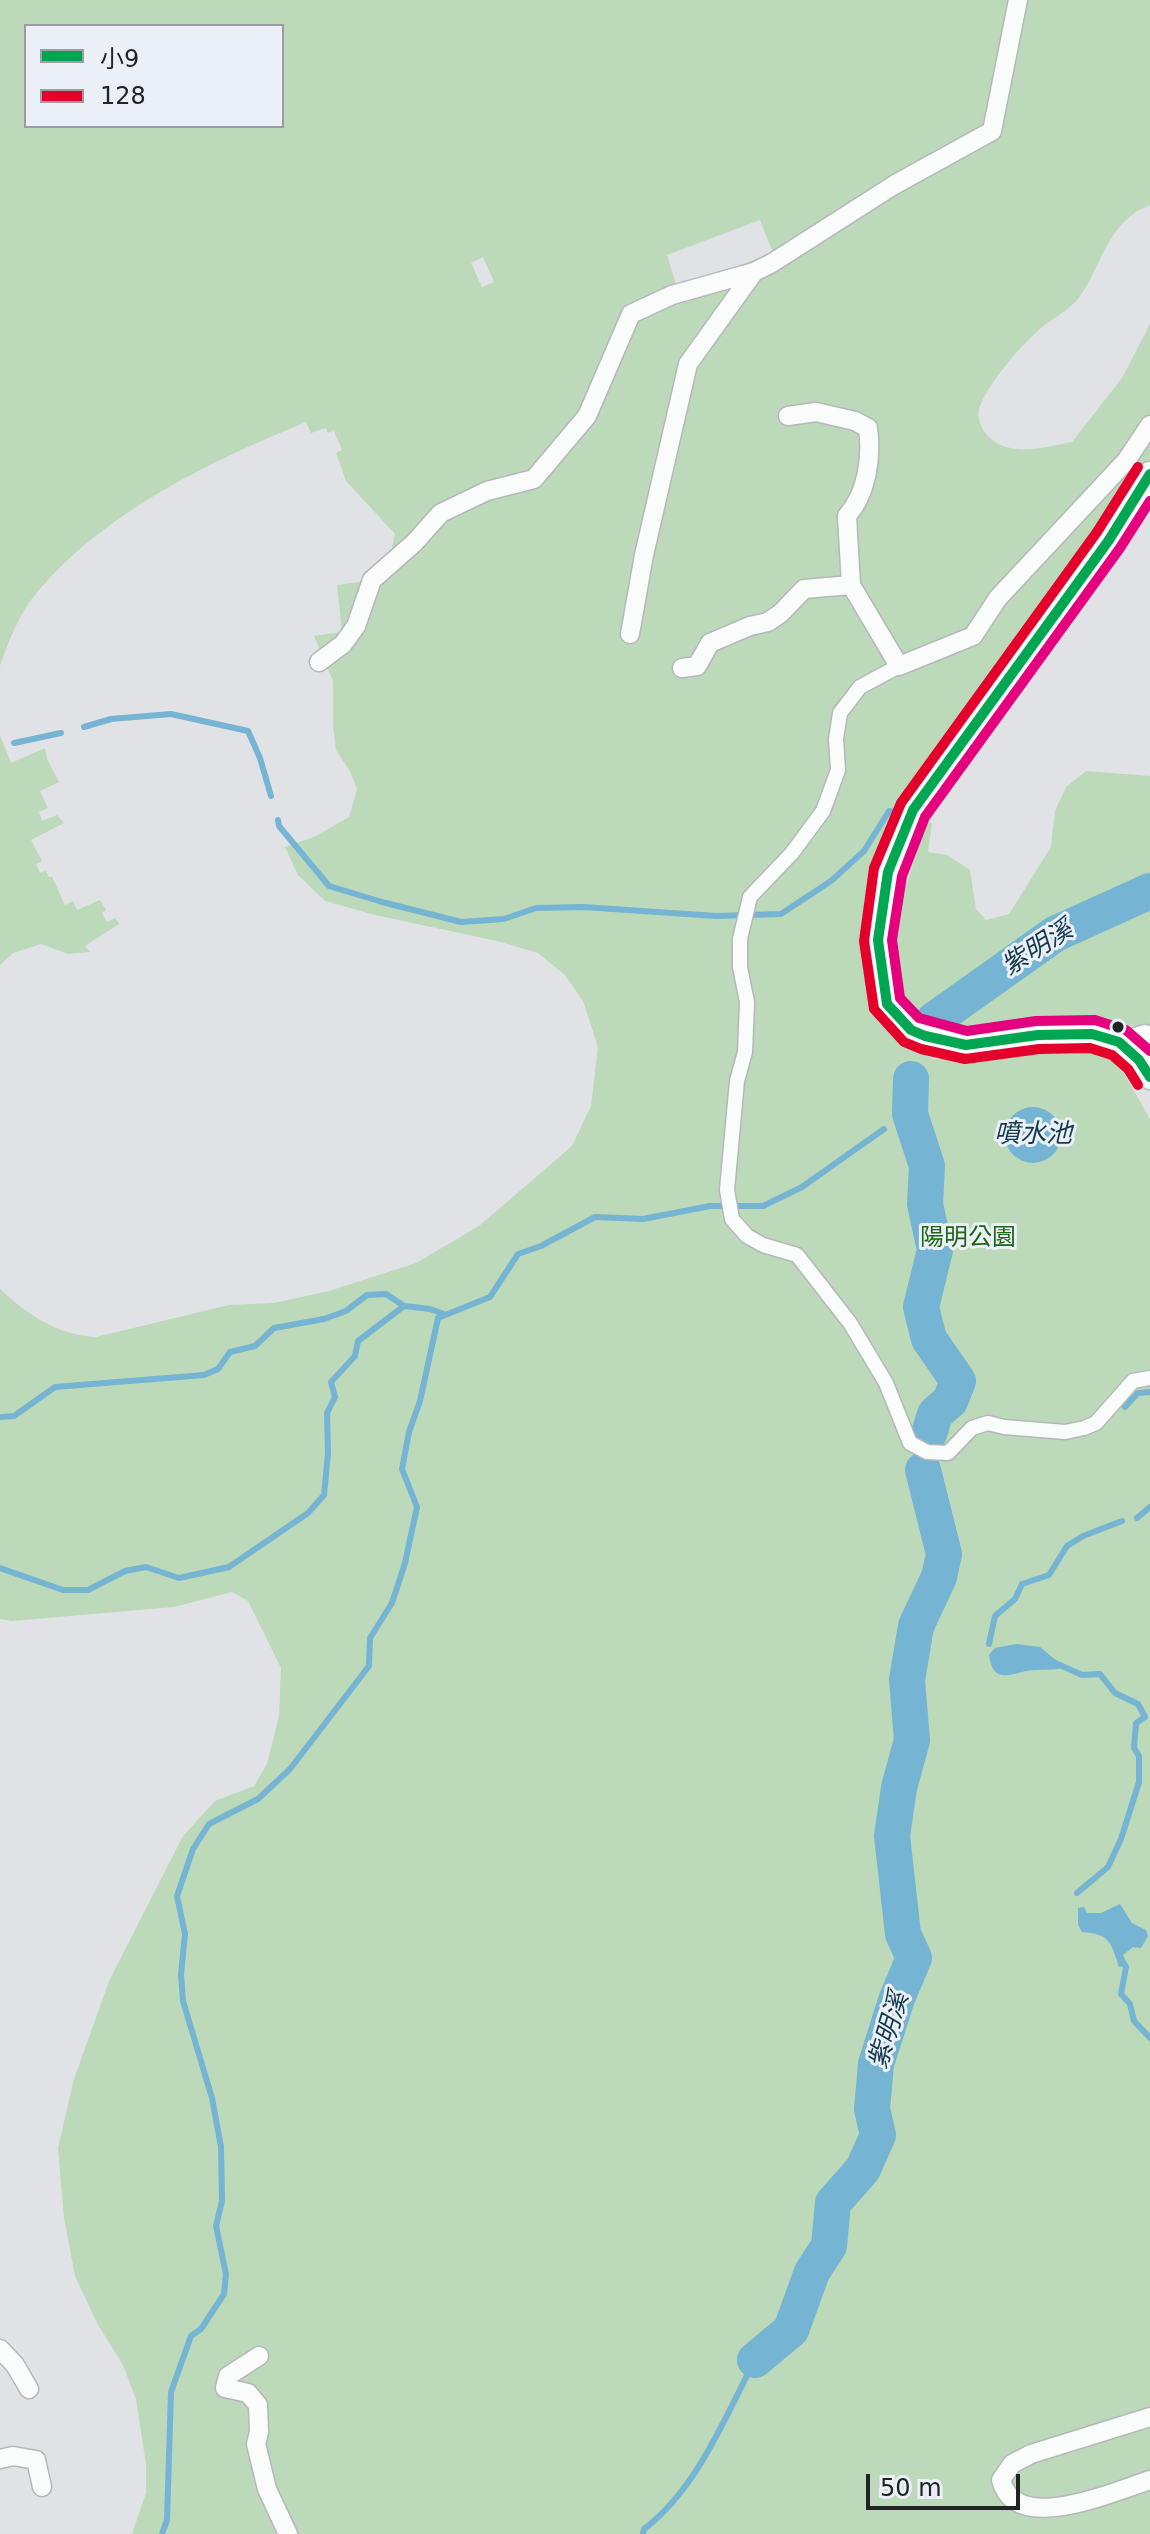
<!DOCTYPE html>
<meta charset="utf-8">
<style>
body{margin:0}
#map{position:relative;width:1150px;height:2534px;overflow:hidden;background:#e1e2e6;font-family:"DejaVu Sans","Noto Sans TC",sans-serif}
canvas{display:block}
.legend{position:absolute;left:24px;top:24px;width:260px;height:104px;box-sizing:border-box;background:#ebeff7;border:2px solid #9b9da3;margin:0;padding:10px 14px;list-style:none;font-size:24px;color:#222326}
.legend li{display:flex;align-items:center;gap:16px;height:40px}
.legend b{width:40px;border:2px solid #9b9da3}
.scale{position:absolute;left:866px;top:2474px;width:154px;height:36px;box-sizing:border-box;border:4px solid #222326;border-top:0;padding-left:10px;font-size:24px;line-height:28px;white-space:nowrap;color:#222326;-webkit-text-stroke:6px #ebeff7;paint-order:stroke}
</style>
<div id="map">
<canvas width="1150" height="2534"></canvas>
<ul class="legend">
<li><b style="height:10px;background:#00a651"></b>小9</li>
<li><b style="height:10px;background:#e4002b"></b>128</li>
</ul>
<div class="scale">50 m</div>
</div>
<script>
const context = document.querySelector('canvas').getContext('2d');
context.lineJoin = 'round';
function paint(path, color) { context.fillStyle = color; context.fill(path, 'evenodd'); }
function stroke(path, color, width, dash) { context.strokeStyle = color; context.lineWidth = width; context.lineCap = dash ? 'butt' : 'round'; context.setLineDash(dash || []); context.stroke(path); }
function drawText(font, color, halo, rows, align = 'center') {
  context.font = font + ' "DejaVu Sans","Noto Sans TC",sans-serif'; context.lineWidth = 6; context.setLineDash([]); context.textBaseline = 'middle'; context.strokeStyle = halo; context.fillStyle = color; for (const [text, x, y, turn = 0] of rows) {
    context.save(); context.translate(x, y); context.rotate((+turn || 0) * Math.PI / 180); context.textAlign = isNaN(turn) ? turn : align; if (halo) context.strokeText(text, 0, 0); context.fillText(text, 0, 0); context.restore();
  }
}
paint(new Path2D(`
 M0,0H1150V205C1106,222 1103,266 1078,299C1068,311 1051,319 1040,329C1021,345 989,383 980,406C976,415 980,426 986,434C1007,459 1045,447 1072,442L1122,378L1150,324V461L1086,559L989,679L879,851L864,901L867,994L884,1024L910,1047L933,1059L964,1058L1054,1045L1113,1054L1150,1119V2534H132L146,2493V2464L136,2399L123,2365L97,2323L75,2276L64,2218L58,2148L74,2079L109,1981L183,1836L215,1801L254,1786L267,1764L279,1716L281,1668L248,1601L232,1592L174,1607L12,1621L0,1619V1289C28,1315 57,1335 96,1337L229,1305L274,1303L329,1291L416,1263L479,1226L572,1146L591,1106L598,1047L583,1001L565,975L538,953L497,941L375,915L325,901L298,875L285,847L314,837L349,817L357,790L351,773L336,750L333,726V681L314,636L342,632L337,585L385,578L395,534L346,481L336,453L342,450L334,431L328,433L326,428L311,433L306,422C211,461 106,511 39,590C20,611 9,640 0,666ZM26,26H282V126H26ZM760,220L773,253L677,288L667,255ZM483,257L494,282L482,287L471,263Z
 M0,735L11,763L45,748L47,759L59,782L40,791L48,808L39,812L42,821L57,815L64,823L31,840L42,861L36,864L40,873L46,871L49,877H52L65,905L73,901L77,910L100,900L106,910L102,913L107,922L115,918L119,924L85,946L90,952L68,954L41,944L13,953L0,965Z
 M1086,771L1150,776V1033L1137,1026L1085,1024L976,1035L918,1023L905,1010L901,999L896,943L900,905L927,821L932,823L928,852L947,855L970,870L976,909L986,920L1009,914L1051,847L1055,811L1066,787Z`), '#bcd9ba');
paint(new Path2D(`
 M1005 1135a28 28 0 1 1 56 0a28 28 0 1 1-56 0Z
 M1016,1644L1040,1647L1059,1663V1669C1048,1670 1037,1669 1026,1671C1006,1676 993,1682 989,1655L995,1648Z
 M1120,1904L1132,1923L1146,1930L1148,1936L1141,1948L1133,1947L1123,1955L1128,1965L1119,1967C1111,1942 1110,1934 1082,1932L1078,1925V1908L1084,1907L1087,1913H1101Z`), '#75b4d2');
stroke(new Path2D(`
 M84,727L111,719L171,714L248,731L260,758L271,796
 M14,743L61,733
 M278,820L279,826L329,886L382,902L461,922L504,919L536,908L583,907L716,916L781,914L831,881L864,851L889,811L901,813
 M905,1117L910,1114
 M1125,1407L1138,1393L1150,1392
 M0,1417L14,1416L55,1387L204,1375L218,1369L230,1352L255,1346L274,1328L324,1319L346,1311L367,1295L386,1294L404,1306L430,1309L444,1314
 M1137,1518L1150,1507
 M0,1568L63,1590H88L125,1571L146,1567L179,1578L229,1567L308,1513L324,1495L328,1453L327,1413L335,1397L331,1382L355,1356L358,1341L404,1306
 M989,1644L995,1616L1015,1599L1022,1584L1049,1575L1067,1546L1083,1536L1122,1521
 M1053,1662L1082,1675L1100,1674L1115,1693L1138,1704L1145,1717L1136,1723L1134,1748L1139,1756V1782L1121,1839L1108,1867L1077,1893
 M1122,1961L1126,1967L1121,1994L1130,2004L1134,2021L1150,2038
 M162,2534L167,2520L171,2392L191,2336L201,2329L224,2294L226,2274L216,2226L222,2201L221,2147L212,2098L183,2001L181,1974L185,1934L177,1896L193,1849L209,1824L258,1799L290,1769L369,1666L370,1638L392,1603L405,1563L417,1507L402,1469L409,1432L420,1401L438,1318L490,1297L518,1254L541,1246L595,1217L643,1219L710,1206H763L802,1187L884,1129
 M643,2534L644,2529C697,2489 725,2417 755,2360`), '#75b4d2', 6);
stroke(new Path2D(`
 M934,1020L1055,934L1150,891
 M911,1079L910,1114L927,1166L925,1204L935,1250L921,1307L929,1339L958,1381L950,1401L935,1414L929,1434
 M755,2360L791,2330L812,2272L829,2246L833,2203L863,2169L878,2135L872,2109L876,2064L897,1998L914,1958L903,1934L892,1836L899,1788L912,1740L907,1680L916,1626L939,1577L944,1554L923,1470`), '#75b4d2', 36);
const pedestrian = new Path2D(`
 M899,666L860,687L840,713L836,739L838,770L823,811L792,853L750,897L740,939V967L747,1002L745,1052L737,1081L727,1190L732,1219L747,1236L763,1245L797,1255L850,1323L886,1383L910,1443L927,1452L948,1453L972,1428L988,1423L1004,1427L1065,1432L1084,1428L1096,1423L1133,1381L1150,1378`);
const minor = new Path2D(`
 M788,416L816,412L855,421L868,428C872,458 867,493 847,516L851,585
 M630,634L644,555L688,364L754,272
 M319,662L343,644L356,626L372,580L414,543L441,513L487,491L534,479L587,416L631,314L672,295L754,272L772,263L894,185L992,131L1018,0
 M682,668L697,666L710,643L750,626L768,622L781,613L804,589L851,585L899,666L973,636L998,598L1126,461L1150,425
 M1119,1042L1145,1034L1150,1036
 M0,2349L15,2365L29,2389
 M259,2356L228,2376L225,2388L248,2393L258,2405L259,2432L256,2444L267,2489L288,2534
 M1150,2417L1031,2454L1012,2464L1001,2480C1015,2534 1105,2495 1150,2480
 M0,2459L13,2456L36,2460L42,2487`);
const tertiary = new Path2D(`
 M1150,474L1109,540L913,810L888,872L878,940L887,1004L911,1030L925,1036L966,1045L1038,1035L1092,1034L1119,1042L1139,1060L1150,1077`);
stroke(pedestrian, '#b6b7b9', 17);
stroke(minor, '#b6b7b9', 21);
stroke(tertiary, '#b6b7b9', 27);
stroke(pedestrian, '#fafbfb', 14);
stroke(minor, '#fafbfb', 18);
stroke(tertiary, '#fafbfb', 24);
stroke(new Path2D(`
 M1150,474L1109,540L913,810L888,872L878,940L887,1004L911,1030L925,1036L966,1045L1038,1035L1092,1034L1119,1042L1139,1060L1150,1077`), '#00a651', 10);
stroke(new Path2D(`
 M1138,467L1097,532L901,803L874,868L864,941L874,1009L904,1042L921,1049L965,1059L1039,1049L1090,1048L1112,1055L1128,1069L1138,1085`), '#e4002b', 10);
stroke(new Path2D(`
 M1150,501L1120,548L925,817L902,876L892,940L900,998L919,1018L967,1031L1036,1021L1095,1020L1126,1030L1150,1051`), '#e5007d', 10);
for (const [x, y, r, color] of [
 [1118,1027,7,"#222326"]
]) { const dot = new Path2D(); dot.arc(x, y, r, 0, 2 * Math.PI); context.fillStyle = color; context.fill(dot); stroke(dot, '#ebeff7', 3); }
drawText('24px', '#1d6615', '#ebeff7', [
 ["陽明公園",968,1239]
]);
drawText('italic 26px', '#133a4c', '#ebeff7', [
 ["紫明溪",1038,949,-32],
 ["噴水池",1033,1135],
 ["紫明溪",890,2031,-73]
]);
</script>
